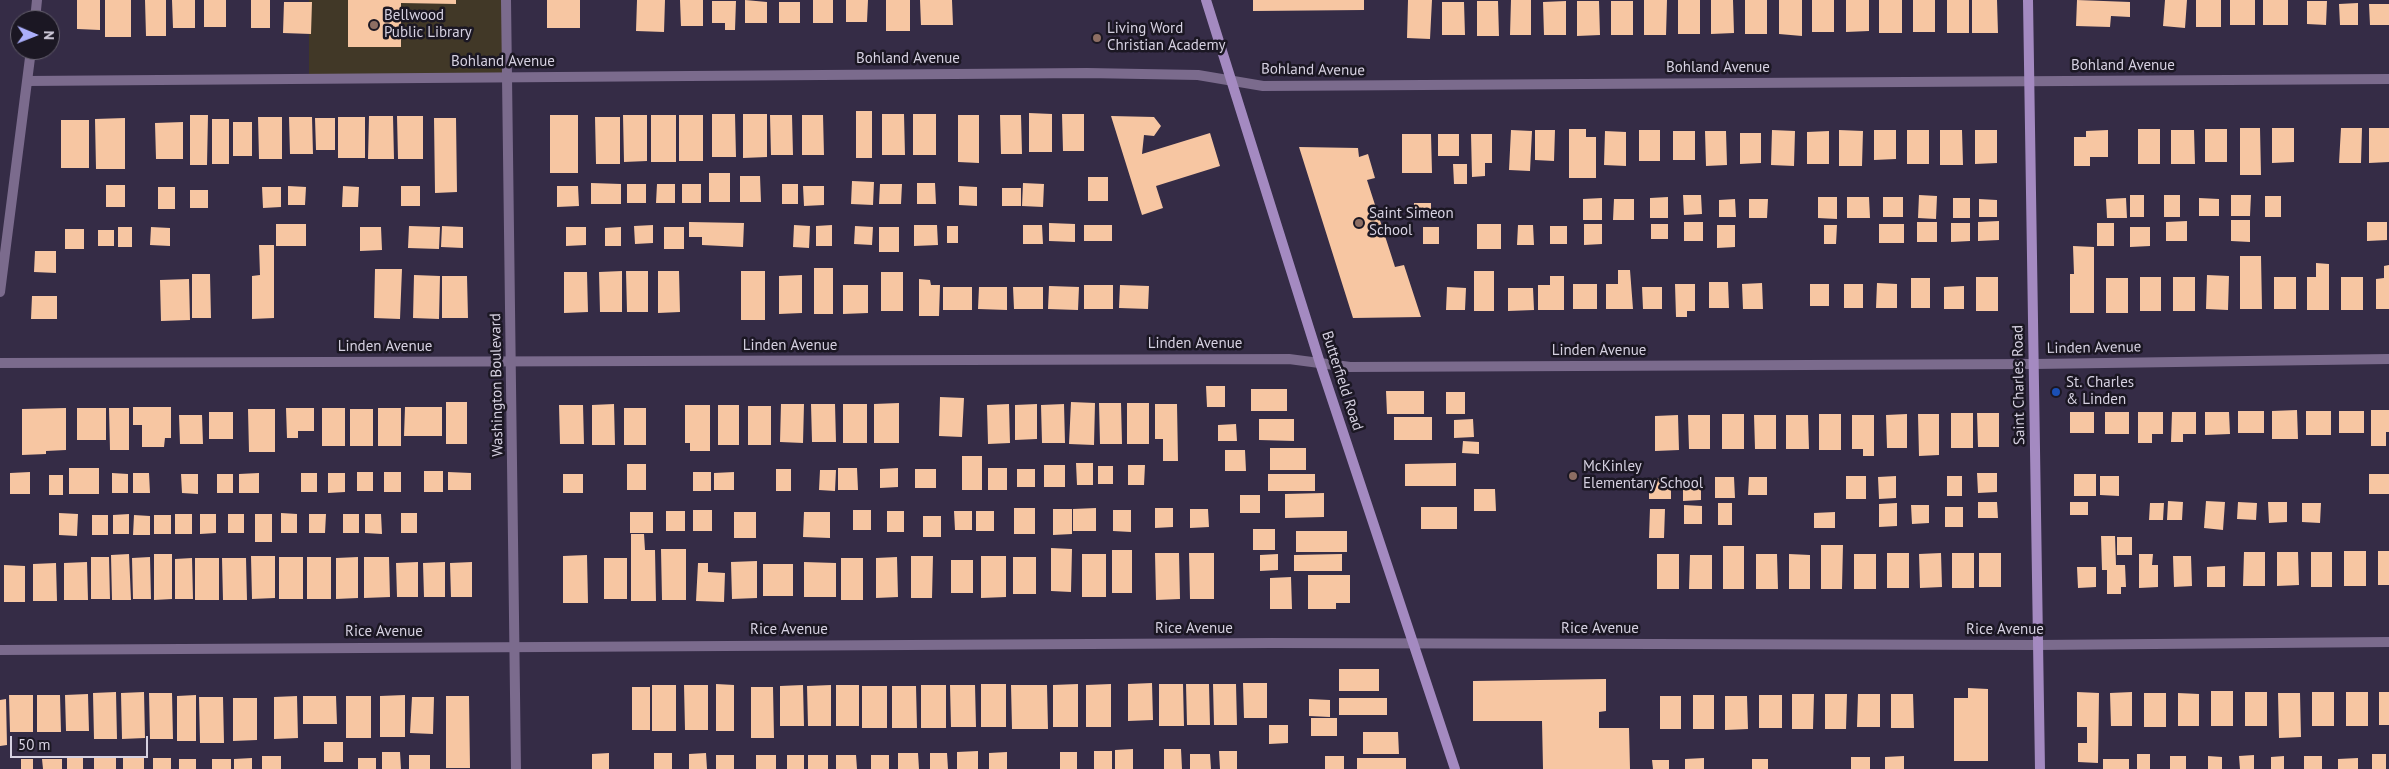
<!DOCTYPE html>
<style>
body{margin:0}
#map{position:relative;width:2389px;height:769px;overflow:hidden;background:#352c46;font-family:"PT Sans",sans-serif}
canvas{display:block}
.north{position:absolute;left:10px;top:10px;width:50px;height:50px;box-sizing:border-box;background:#1b1723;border:1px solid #66616f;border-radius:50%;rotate:91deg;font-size:14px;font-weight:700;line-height:20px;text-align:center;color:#d6d1e1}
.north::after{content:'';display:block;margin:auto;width:18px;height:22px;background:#abaffb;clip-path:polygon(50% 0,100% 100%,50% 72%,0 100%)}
.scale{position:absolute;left:10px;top:736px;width:138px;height:22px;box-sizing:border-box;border:2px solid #d6d1e1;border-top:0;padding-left:6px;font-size:15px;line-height:18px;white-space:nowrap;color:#d6d1e1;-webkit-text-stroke:4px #1b1723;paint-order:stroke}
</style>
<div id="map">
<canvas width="2389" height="769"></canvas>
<div class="north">N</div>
<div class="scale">50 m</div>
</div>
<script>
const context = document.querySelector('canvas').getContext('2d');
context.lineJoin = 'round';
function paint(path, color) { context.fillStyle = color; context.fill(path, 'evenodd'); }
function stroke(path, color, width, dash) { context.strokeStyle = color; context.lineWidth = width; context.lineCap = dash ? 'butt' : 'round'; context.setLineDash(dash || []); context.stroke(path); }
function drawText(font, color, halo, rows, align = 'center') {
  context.font = font + ' "PT Sans",sans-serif'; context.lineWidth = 5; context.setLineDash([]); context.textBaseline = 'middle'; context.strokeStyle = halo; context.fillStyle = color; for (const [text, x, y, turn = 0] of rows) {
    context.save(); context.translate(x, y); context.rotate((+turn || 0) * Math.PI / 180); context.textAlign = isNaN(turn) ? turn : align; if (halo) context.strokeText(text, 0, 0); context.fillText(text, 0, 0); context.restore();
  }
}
paint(new Path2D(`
 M309,0H503L504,79L309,82Z`), '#413827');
paint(new Path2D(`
 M77,0H100V30L77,29Z
 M105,0H131V37H105Z
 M145,0H166V36H146Z
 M172,0H195V28H173Z
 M204,0H226V27H204Z
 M251,0H270V28H251Z
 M348,0H456V4L401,3V47H348Z
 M547,0H580V28H547Z
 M637,0H665L664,32L636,31Z
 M680,0H703V26H681Z
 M745,0L767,2V23H745Z
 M813,0H833V23H813Z
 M846,0H868L867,22H846Z
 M886,0H910V31H886Z
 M920,0H952L953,25H921Z
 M1253,0H1364V10L1253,11Z
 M1408,0H1432L1430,39L1407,38Z
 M1511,0H1531V35H1510Z
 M1644,0H1667L1666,35H1644Z
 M1678,0H1700V34H1678Z
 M1711,0H1733L1734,33L1711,34Z
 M1745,0H1767V34H1745Z
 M1779,0H1802V36L1779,34Z
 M1812,0H1834V32H1812Z
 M1846,0H1869V31L1846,32Z
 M1879,0H1902V33H1879Z
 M1913,0H1935V32H1913Z
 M1947,0H1969V33H1947Z
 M1972,0H1997L1998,33H1972Z
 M2077,0L2130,2V17L2111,16L2110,27L2076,26Z
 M2165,0H2187L2185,28L2163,26Z
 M2196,0H2221V27H2196Z
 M2230,0H2255V25H2230Z
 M2263,0H2288V25H2263Z
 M712,1H736L735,30H725V23H712Z
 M1477,1H1498L1499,36H1477Z
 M1566,1V35H1544L1543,2Z
 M1577,1H1599L1600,35L1577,36Z
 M1611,1H1633V35H1611Z
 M2307,1H2327L2326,25L2307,24Z
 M284,2H312L311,34L283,33Z
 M779,2H800V23H779Z
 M1442,2H1464L1465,35H1442Z
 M2358,3V25H2340L2339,4Z
 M2369,4H2389V25H2370Z
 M856,111H872V158H856Z
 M1029,113L1052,114V152H1029Z
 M712,114H735L736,157H712Z
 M743,114H767V157L743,158Z
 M882,114H904L905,155H882Z
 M913,114H936V155H913Z
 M1062,114H1084V151H1063Z
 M190,115H208L207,165H190Z
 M550,115H578V173H550Z
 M623,115H647V161L624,162Z
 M651,115H676V162H651Z
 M679,115H703V161H679Z
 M770,115H792L793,155H771Z
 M802,115H823L824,155H802Z
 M958,115H979V163L958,162Z
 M1000,115H1021L1022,154H1001Z
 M369,116H393L394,159H368Z
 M397,116H423V159H398Z
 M1111,116L1154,117L1161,126L1154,136L1144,135L1142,154L1210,133L1220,166L1156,186L1163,208L1142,215Z
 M258,117H282V159H259Z
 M289,117H312L313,154H290Z
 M338,117H365V158H338Z
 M595,117H620V164H596Z
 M125,118V169H96L95,119Z
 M315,118H335V150H316Z
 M434,118H456L457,192L435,193Z
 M212,119H229V164H212Z
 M61,120H89V168H61Z
 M183,122V159H156L155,123Z
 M233,122H252V156H233Z
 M2240,128H2260L2261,175H2240Z
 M2272,128H2294V162L2272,163Z
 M2341,128H2362L2361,163H2339Z
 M2369,128H2389V162L2369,163Z
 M1569,129H1586V137H1596V178H1569Z
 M2138,129H2160V164H2138Z
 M2205,129H2227V162H2205Z
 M1511,130L1532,131L1530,171L1509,170Z
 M1535,130H1555L1554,161L1535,160Z
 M1639,130H1660V161H1639Z
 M1772,130L1795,131L1794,166L1771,165Z
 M1839,130L1863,131L1862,166H1839Z
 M1874,130H1896V159L1874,160Z
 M1907,130H1929V164H1907Z
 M1940,130H1962L1963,165H1940Z
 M1975,130H1997V163L1975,164Z
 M2108,130V157H2090V166H2074V137H2086V131Z
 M2171,130H2194L2195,164H2171Z
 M1605,131L1626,132V166L1604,165Z
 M1673,131H1695V160H1673Z
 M1705,131H1726L1727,165L1706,166Z
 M1829,131V164H1807V132Z
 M1740,133H1761V163L1740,164Z
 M1402,134H1431L1432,173H1402Z
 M1438,134H1459V156H1438Z
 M1471,134H1492V163H1485V176L1472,177Z
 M1299,147L1358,148L1359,157L1368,154L1375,178L1367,180L1395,267L1404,265L1421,317L1353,318Z
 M1453,164H1467V184H1454Z
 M709,173H730V202H709Z
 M740,176H760L761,202H740Z
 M1088,177H1108V201H1088Z
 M852,181L874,182L873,205L851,204Z
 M591,183L621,184V204H591Z
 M917,183H935L936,204H917Z
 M1023,183L1044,184L1043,207L1022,206Z
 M627,184H646V203H627Z
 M657,184H675V203H656Z
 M682,184H701V203H682Z
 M782,184H798V204H782Z
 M880,184H902L901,204H879Z
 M106,185H125V207H106Z
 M288,186L306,187L305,205H288Z
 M343,186L359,187L358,207H342Z
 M401,186H420V206H401Z
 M557,186H578L579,206L557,207Z
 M803,186H824V205L804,206Z
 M959,186L977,187V206L959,205Z
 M158,187H175V209H158Z
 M262,187H281V207L263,208Z
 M1002,188H1021V206H1002Z
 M190,190H208V208H190Z
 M1683,195H1701L1702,214L1684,215Z
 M1919,195L1937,196L1936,219L1918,218Z
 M2130,195H2144V217H2130Z
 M2164,195H2180V217H2164Z
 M2231,195H2251L2250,216H2231Z
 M2265,196H2281V217H2265Z
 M1668,197V218H1650V198Z
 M1818,197H1837V219L1818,218Z
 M1847,197H1869L1870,218H1847Z
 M1883,197H1903V217H1883Z
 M1602,198V220H1583V199Z
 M1953,198H1970V218H1953Z
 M2126,198L2127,218H2107L2106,199Z
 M2199,198L2219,199V216H2199Z
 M1614,199H1634V220H1613Z
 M1735,199L1736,217H1719V200Z
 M1749,199H1768L1767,218H1749Z
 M1979,199L1997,200V217H1979Z
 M1414,203H1431V219L1414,220Z
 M2231,220H2250V242L2231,241Z
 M1999,221V240L1978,241V222Z
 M2187,221V241H2166V222Z
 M689,222L744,223L743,247L702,245V237H689Z
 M1684,222H1703V241H1684Z
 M1917,222H1937V242H1917Z
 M2367,222H2387V240L2367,241Z
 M1049,223L1075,224V242L1049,241Z
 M1951,223H1970V241L1951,242Z
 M2097,223H2114V246H2097Z
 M276,224H306V246H276Z
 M1477,224H1501V249H1477Z
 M1584,224H1602V244L1584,245Z
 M1651,224H1668V239H1651Z
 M1879,224H1904V243H1879Z
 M653,225V243L635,244L634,226Z
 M794,225L810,226L809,248L793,247Z
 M832,225V246H816V226Z
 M914,225H937L938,245L914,246Z
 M1023,225H1042L1043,244H1023Z
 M1084,225H1112V241H1084Z
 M1518,225H1533L1534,245H1517Z
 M1717,225H1735V247L1717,248Z
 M1824,225H1837L1836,244H1824Z
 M409,226L440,227L439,249L408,248Z
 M442,226L463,227V248L441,247Z
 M855,226L873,227L872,245L854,244Z
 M947,226H958V243H947Z
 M1550,226H1567V244H1550Z
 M118,227H132V247H118Z
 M151,227L170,228V246L150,245Z
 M360,227H381L382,250L360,251Z
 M566,227H586V245L566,246Z
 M621,227V246H605V228Z
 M664,227H684V249H664Z
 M879,227H899V252H879Z
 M1423,227H1439V244H1423Z
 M2130,227H2150V246L2130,247Z
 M65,229H84V249H65Z
 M98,230H114V246H98Z
 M259,245H274V318L252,319V276L260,275Z
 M2073,246L2094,247V313H2070V274H2074Z
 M35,251H56V273L34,272Z
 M2240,256H2261L2262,309H2240Z
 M2316,263L2329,264V310H2307V277H2316Z
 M2389,265V309H2376V279L2384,278V266Z
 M814,268H833V314H814Z
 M375,269H402L400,319L374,318Z
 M1618,270H1630L1633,309H1606V284H1618Z
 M622,271V312H600L599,272Z
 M626,271H648V312H627Z
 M658,271H679L680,312L658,313Z
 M741,271H765V320H741Z
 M1474,271H1494V311H1474Z
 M564,272H587L588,312L564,313Z
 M881,272H903V311H881Z
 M192,274H210L211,318H192Z
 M414,275L440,276L439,319L413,318Z
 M802,275V313L779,314V276Z
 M2207,275L2229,276L2228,310L2206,309Z
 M442,276H467L468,318H442Z
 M1550,276H1564V310H1538V285H1550Z
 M1976,277H1998V311H1976Z
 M2140,277H2161V311H2140Z
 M2173,277H2195V311H2173Z
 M2274,277H2296V309H2274Z
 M2341,277H2363V310H2341Z
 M1911,278H1930V308H1911Z
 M2106,278H2128V313H2106Z
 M189,279L190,320L161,321L160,280Z
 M919,279L930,280L931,285H940L939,316H919Z
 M1709,282H1728L1729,308H1709Z
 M1762,283L1763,309H1743L1742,284Z
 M1877,283L1897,284V308H1876Z
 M1573,284H1597V309H1573Z
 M1675,284H1695V311H1687V317H1676Z
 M1810,284H1829V306H1810Z
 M1844,284H1863V308H1844Z
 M843,285H868V313L843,314Z
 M1084,285H1113V309H1084Z
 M1120,285L1149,286L1148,309L1119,308Z
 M1049,286L1079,287L1078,310L1048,309Z
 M1964,286V309H1944V287Z
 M943,287H972V310H943Z
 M979,287H1007V310L978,309Z
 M1013,287H1043V309H1014Z
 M1447,287L1466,288L1465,310H1446Z
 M1642,287H1662V309H1643Z
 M1508,288H1533L1534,310L1508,311Z
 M32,296H57V319H31Z
 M1206,386H1225V407H1207Z
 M1251,389H1287V411H1251Z
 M1386,391H1424V414H1387Z
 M1446,392H1465V414H1446Z
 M940,397L964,398L962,437L939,436Z
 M446,402H467V444H446Z
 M1071,402L1095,403L1094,445L1069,444Z
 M899,403V443H874V404Z
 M1099,403H1121L1122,444H1100Z
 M1127,403H1149V444H1127Z
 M614,404L615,445H592V405Z
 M781,404H804L803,443L780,442Z
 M811,404H835L836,442H812Z
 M843,404H867V443H843Z
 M1009,404L1010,443L988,444L987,405Z
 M1037,404V439L1015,440V405Z
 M1064,404L1065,443H1042L1041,405Z
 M1155,404H1177L1178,461H1163V439H1155Z
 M559,405H583L584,444H560Z
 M685,405H710V451H690V443H685Z
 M718,405H739V445H718Z
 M748,406H771V445H748Z
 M133,407H171V438H165L164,447H142V425H133Z
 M405,407H442V436H404Z
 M66,408V450L46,451V454L22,455V409Z
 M77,408H106V440H77Z
 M109,408H129V450H110Z
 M286,408H314V431H298V438H287Z
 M322,408H345V446H322Z
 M378,408H401V446H378Z
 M624,408H646V445H624Z
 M248,409H275V452H249Z
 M350,409H373V446H350Z
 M2297,410L2298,439H2272V411Z
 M2371,410H2389V432H2386V446H2371Z
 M2238,411H2264V433H2238Z
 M2306,411H2331V435H2306Z
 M2339,411H2364V433H2339Z
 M209,412H233V439H209Z
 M2070,412H2094V433H2070Z
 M2105,412H2129V434H2105Z
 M2138,412H2163V434H2152V443H2138Z
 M2172,412H2196V434H2183V442H2171Z
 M2205,412H2229L2230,434L2205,435Z
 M1951,413H1973V448H1951Z
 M1977,413H1999V447H1978Z
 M1722,414H1744V449H1722Z
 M1819,414H1841V450H1819Z
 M1907,414V448H1887L1886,415Z
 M1918,414H1939V455L1919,456Z
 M179,415H202L203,444H180Z
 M1678,415L1679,450L1655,451V416Z
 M1688,415H1710V449H1689Z
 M1754,415H1776V449H1755Z
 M1786,415H1808L1809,449H1786Z
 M1852,415H1874V456H1863V449H1852Z
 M1394,417H1432V440H1394Z
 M1259,419H1294V441L1259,440Z
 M1473,419L1474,437L1454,438V420Z
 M1236,424L1237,441H1218V425Z
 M1463,441L1479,442V454L1462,453Z
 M1270,448H1306V470H1270Z
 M1225,450H1245L1246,471H1225Z
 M962,456H982V490H962Z
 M1076,463H1093V485H1077Z
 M1456,463V486H1405V464Z
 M627,464H646V490H627Z
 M1044,465H1065V487H1044Z
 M1128,465H1145L1144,485H1128Z
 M1098,466H1113V484H1098Z
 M69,468H99V494H69Z
 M838,468H857L858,490H838Z
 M898,468V487L880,488V469Z
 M988,468H1007V490H988Z
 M776,469H791V491H776Z
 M915,469H936V488H915Z
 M1017,469H1035V487H1017Z
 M820,470H836L835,491L819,490Z
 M424,471H443V492H424Z
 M30,472V494H10V473Z
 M357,472H373V491H357Z
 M384,472H401V492H384Z
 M448,472L471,473V490H448Z
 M693,472H711V491H693Z
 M734,472V490H714V473Z
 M112,473L128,474V493H112Z
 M133,473H149L150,493H133Z
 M259,473V493H239V474Z
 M301,473H317V492H301Z
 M328,473H345V492L328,493Z
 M1977,473H1997V492L1978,493Z
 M181,474H198V494L182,493Z
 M217,474H233V493H217Z
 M563,474H583V493H563Z
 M1268,474H1315V491H1268Z
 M2074,474H2096V496H2074Z
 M2369,474H2389V494H2369Z
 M49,475H63V495H49Z
 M1846,476H1866V499H1846Z
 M1896,476V498L1879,499L1878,477Z
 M1947,476H1962V496H1947Z
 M2100,476H2119V496L2100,495Z
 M1715,477H1734L1735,498H1715Z
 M1749,477H1767V495H1748Z
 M1671,478V499H1649V479Z
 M1683,482H1701V500L1683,501Z
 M1474,489H1495L1496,511H1474Z
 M1324,493V517L1285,518V494Z
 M1240,495H1260V513H1240Z
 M2168,501L2183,502L2182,520H2167Z
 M2206,501L2225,502L2223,530L2204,528Z
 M1978,502H1997L1998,518H1978Z
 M2070,502H2088V515H2070Z
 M2238,502L2257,503L2256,520L2237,519Z
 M2268,502H2287V522L2269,523Z
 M1718,503H1732V525H1718Z
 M1897,503V526L1879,527V504Z
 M2150,503H2164L2163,520H2149Z
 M2302,503H2321L2320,523L2302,522Z
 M1684,505L1702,506V524H1684Z
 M1911,505H1929V523L1912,524Z
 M1421,507H1457V529H1421Z
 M1945,507H1963V527H1945Z
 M1014,508H1035V534H1014Z
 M1096,508V531H1073V509Z
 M1155,508H1173V527L1155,528Z
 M1053,509H1072V534L1053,535Z
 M1190,509H1208L1209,527L1190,528Z
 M1650,509H1665L1664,538H1649Z
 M693,510H712V531H693Z
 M853,510H871V530H853Z
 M1113,510H1131V532L1113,531Z
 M666,511H685V531H666Z
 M887,511H904V532H887Z
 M954,511H972V530H955Z
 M976,511H994V531H976Z
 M630,512H653V533H630Z
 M734,512H756V538H734Z
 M804,512H830V538L803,537Z
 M1835,512V528H1814V513Z
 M59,513L78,514L77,536L59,535Z
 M281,513L297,514V533H281Z
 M401,513H417V533H401Z
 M129,514V534H113V515Z
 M175,514H192V534H175Z
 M200,514H216V533L200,534Z
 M228,514H244V533H228Z
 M255,514H272V542H255Z
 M309,514H326L325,533H309Z
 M343,514H359V533H343Z
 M365,514H381L382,534L365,533Z
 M92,515H108V535H92Z
 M134,515L150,516V535H133Z
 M154,515H171V534H154Z
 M923,516H941V537H923Z
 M1253,529H1275V550H1253Z
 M1296,531H1347V552H1296Z
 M631,534H644L645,550H655L656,601H631Z
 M2101,536H2115L2116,565H2125L2126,587H2121V594H2107V570H2102Z
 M2117,537H2132V555H2117Z
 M1821,545H1843L1842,589H1821Z
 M1723,546H1744V589H1723Z
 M1051,548L1072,549L1071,592L1051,591Z
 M661,549H686V600H662Z
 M1112,550H1132V593H1112Z
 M2344,551H2366V586H2344Z
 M2378,551H2389V585H2378Z
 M2244,552H2265V586H2243Z
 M2277,552H2298L2299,585L2277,586Z
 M2311,552H2332V587H2311Z
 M1155,553H1179L1180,599L1156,600Z
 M1189,553H1214V599H1190Z
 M1887,553H1909V588H1887Z
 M1941,553L1942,587L1920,588L1919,554Z
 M1952,553H1974V588H1952Z
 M1979,553H2001V587H1979Z
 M129,554L131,600H112L111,555Z
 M154,554H172V599L154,600Z
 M1082,554H1106V597H1082Z
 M1278,554V570L1260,571V555Z
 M1342,554V571H1294V555Z
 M1657,554H1679V589H1657Z
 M1756,554H1777L1778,589H1756Z
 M1789,554L1810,555V589H1789Z
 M1854,554H1876V589H1854Z
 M2139,554H2153L2152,565H2158V587L2139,588Z
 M587,555L588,603H563V556Z
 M1690,555H1712V589H1689Z
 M251,556H275V598L252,599Z
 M911,556H933L932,598H911Z
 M981,556H1006V597L981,598Z
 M2173,556H2191L2192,586L2174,587Z
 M91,557H109L110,599H91Z
 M150,557L151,599H133L132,558Z
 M279,557H303V599H279Z
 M307,557H331V599H307Z
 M358,557V598L336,599V558Z
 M364,557H389L390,597L364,598Z
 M897,557L898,597L876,598V558Z
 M1013,557H1036V594H1013Z
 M192,558L193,599H175V559Z
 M195,558H219V600H195Z
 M222,558H246L247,600H223Z
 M604,558H627V599H604Z
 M841,558H863V600H841Z
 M951,560H973V593H951Z
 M757,561V598L732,599L731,562Z
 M87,562L88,600H64V563Z
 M418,562V597H397L396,563Z
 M445,562V597H424L423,563Z
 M472,562V597H451L450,563Z
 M804,562L836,563V597H804Z
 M56,563L57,601H33V564Z
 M698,563H708V572L725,573L724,602L696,601Z
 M763,564H793V596H763Z
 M4,565L25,566V602H4Z
 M2225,566V587H2207V567Z
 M2077,567H2096V587L2078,588Z
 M1308,575H1350V603H1336V609H1308Z
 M1291,577L1292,609H1270V578Z
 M1339,669H1379V691H1339Z
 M1606,679V711L1599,712V728H1629L1630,769H1543L1542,721H1473V681Z
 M1152,683L1153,720L1128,721V684Z
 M1243,683H1267V718H1244Z
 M716,684L734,685V731H716Z
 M981,684H1006V727H981Z
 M1078,684V727H1053V685Z
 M1111,684V727H1086V685Z
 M1159,684H1183L1184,726H1159Z
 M1186,684H1209L1210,725H1187Z
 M1213,684H1236L1237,725H1214Z
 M652,685H676V731H652Z
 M684,685H708V730H685Z
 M803,685L804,726H780V686Z
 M831,685V726H808L807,686Z
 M836,685H859V726H836Z
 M921,685H946V728H921Z
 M950,685H975L976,727H951Z
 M1011,685H1047L1048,729H1012Z
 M862,686H887V728H862Z
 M892,686H916L917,728H892Z
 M632,687H650V730H632Z
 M751,687H773L774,738H751Z
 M1968,688L1988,689V761H1954V698H1968Z
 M2211,691H2233V726H2211Z
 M116,692L117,739H94L93,693Z
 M144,692L145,738L122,739L121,693Z
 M2077,692L2099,693L2098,763L2078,762V743H2087V727H2077Z
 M2132,692V726H2111L2110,693Z
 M2245,692H2267V726H2245Z
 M2312,692H2334V726H2312Z
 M2346,692H2368V726H2346Z
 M2379,692H2389V725H2379Z
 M149,693H172L173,739H150Z
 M2144,693H2166V727H2144Z
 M2178,693L2199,694V726H2178Z
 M2278,693H2300L2301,737L2279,738Z
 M88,694L89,731H66L65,695Z
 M1792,694H1814L1813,729H1792Z
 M1825,694H1847L1846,729H1825Z
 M1858,694H1880V727H1857Z
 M1891,694H1913L1914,728H1891Z
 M9,695H33V732H10Z
 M37,695H60L61,732H37Z
 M196,695V741H177V696Z
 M405,695V737H380V696Z
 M1693,695H1714V729H1693Z
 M1759,695H1782V728H1759Z
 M297,696L298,738L274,739V697Z
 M303,696H336L337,724H303Z
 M346,696H371V738H346Z
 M446,696H469L470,768H446Z
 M1660,696H1681V729H1660Z
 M1725,696H1747L1748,729L1725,730Z
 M199,697H223L224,743H200Z
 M412,697H434L433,734L410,733Z
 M233,698H257V740L233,741Z
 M1339,698H1387V715H1339Z
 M6,699L7,745L0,746V700Z
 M1309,699L1330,700V717L1309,716Z
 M1311,718H1337V736H1311Z
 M1269,725H1288V743L1269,744Z
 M1363,732H1398L1399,754H1363Z
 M324,742H343V762H324Z
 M1133,749V769H1115V750Z
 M1164,749H1181L1182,769H1164Z
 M978,751V769H957V752Z
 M1094,751H1112V769H1094Z
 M1219,751H1237V769H1220Z
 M382,752H400L401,769H382Z
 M1007,752V769H989V753Z
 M1060,752H1077V769H1060Z
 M609,753V769H592V754Z
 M654,753H672V769H654Z
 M706,753L707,769H689V754Z
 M898,753H918L919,769H898Z
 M930,753H947L948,769H930Z
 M1190,754H1210L1211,769H1190Z
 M2137,754H2150V769H2137Z
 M2372,754H2386V769H2372Z
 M409,755H430V769H409Z
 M716,755H734V769H716Z
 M756,755H776V769H756Z
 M787,755H804V769H787Z
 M808,755H828V769H808Z
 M836,755H856L857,769H836Z
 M871,755H889V769H871Z
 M2254,755V769H2240L2239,756Z
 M67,756H83V769H67Z
 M262,756H281V769H262Z
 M1325,756H1344V769H1325Z
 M1904,756V769H1885V757Z
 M2170,756H2186V769H2170Z
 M2208,756L2222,757V769H2208Z
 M2284,756V769H2271V757Z
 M2304,756H2322V769H2304Z
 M144,757V769H123V758Z
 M1851,757H1870V769H1851Z
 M94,758H116V769H94Z
 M153,758H171V769H153Z
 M252,758V769H234V759Z
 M358,758H376V769H358Z
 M1357,758H1406V769H1357Z
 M1704,758V769H1685V759Z
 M2358,758V769H2338V759Z
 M21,759H33V769H21Z
 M42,759H62V769H43Z
 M179,759H196V769H179Z
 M212,759H231V769H212Z
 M1752,759H1768V769H1752Z
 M2103,759H2129V769H2103Z
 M1652,760H1669V769H1653Z`), '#f7c6a2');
stroke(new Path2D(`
 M35,20L37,0
 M27,81L1087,73L1198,75L1263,86L2389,79
 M0,292L31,50
 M0,363L1289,359L1350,367L2034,364L2389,359
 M0,650L1272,643L2037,645L2389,642`), '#7b6b8d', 10);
stroke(new Path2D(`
 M506,0L516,769`), '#7b6b8d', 10);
stroke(new Path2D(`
 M1206,0L1320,363L1455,769
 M2028,0L2040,769`), '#a48ac1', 10);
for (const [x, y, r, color] of [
 [374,25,5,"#8d6e63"],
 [1097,38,5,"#8d6e63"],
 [1359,223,5,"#8d6e63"],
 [2056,392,5,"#1a4fb4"],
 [1573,476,5,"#8d6e63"]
]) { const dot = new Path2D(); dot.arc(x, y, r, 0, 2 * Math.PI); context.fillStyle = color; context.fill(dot); stroke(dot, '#1b1723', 2); }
drawText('15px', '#d6d1e1', '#1b1723', [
 ["Bellwood",384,16],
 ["Public Library",384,33],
 ["Living Word",1107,29],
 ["Christian Academy",1107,46],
 ["Saint Simeon",1369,214],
 ["School",1369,231],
 ["St. Charles",2066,383],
 ["& Linden",2066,400],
 ["McKinley",1583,467],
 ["Elementary School",1583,484]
], 'left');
drawText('15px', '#d6d1e1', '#1b1723', [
 ["Bohland Avenue",908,59],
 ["Bohland Avenue",503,62],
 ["Bohland Avenue",2123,66],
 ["Bohland Avenue",1718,68],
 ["Bohland Avenue",1313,70,1],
 ["Linden Avenue",1195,344],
 ["Linden Avenue",790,346],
 ["Linden Avenue",385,347],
 ["Linden Avenue",2094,348,-1],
 ["Linden Avenue",1599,351],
 ["Butterfield Road",1342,381,72],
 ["Washington Boulevard",497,385,-91],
 ["Saint Charles Road",2019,385,-91],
 ["Rice Avenue",1194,629],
 ["Rice Avenue",1600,629],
 ["Rice Avenue",789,630],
 ["Rice Avenue",2005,630],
 ["Rice Avenue",384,632]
]);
</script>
